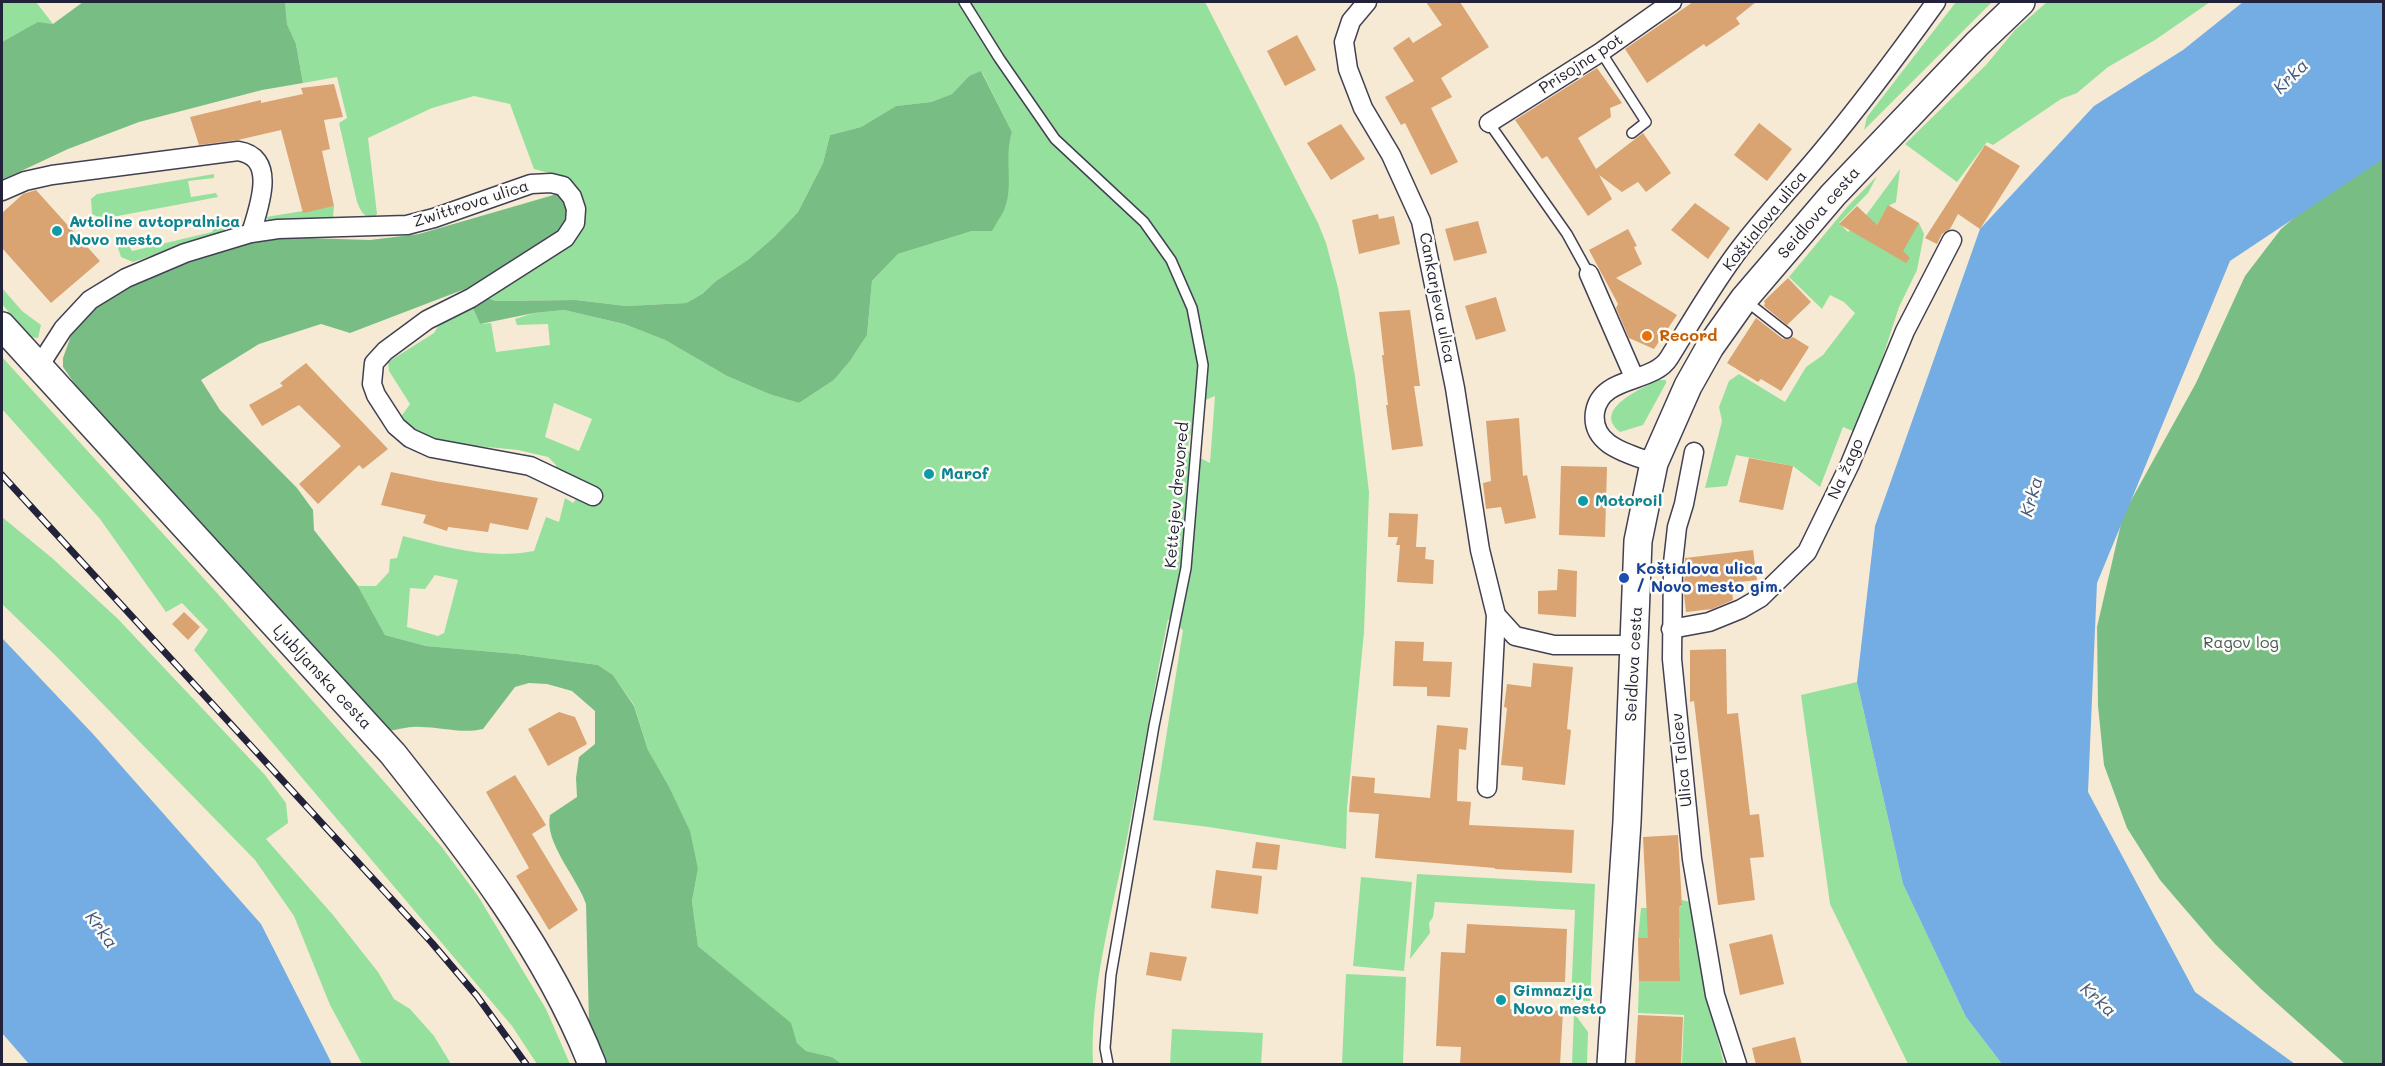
<!DOCTYPE html>
<meta charset="utf-8">
<style>
body{margin:0}
#map{position:relative;width:2385px;height:1066px;overflow:hidden;background:#f6ead5;font-family:Mali,sans-serif}
canvas{display:block}
.frame{position:absolute;inset:0;border:3px solid #22223b;pointer-events:none}
</style>
<div id="map">
<canvas width="2385" height="1066"></canvas>
<div class="frame"></div>
</div>
<script>
const context = document.querySelector('canvas').getContext('2d');
context.lineJoin = 'round';
function paint(path, color) { context.fillStyle = color; context.fill(path, 'evenodd'); }
function stroke(path, color, width, dash) { context.strokeStyle = color; context.lineWidth = width; context.lineCap = dash ? 'butt' : 'round'; context.setLineDash(dash || []); context.stroke(path); }
function drawText(font, color, halo, rows, align = 'center') {
  context.font = font + ' Mali,sans-serif'; context.lineWidth = 5; context.setLineDash([]); context.textBaseline = 'middle'; context.strokeStyle = halo; context.fillStyle = color; for (const [text, x, y, turn = 0] of rows) {
    context.save(); context.translate(x, y); context.rotate((+turn || 0) * Math.PI / 180); context.textAlign = isNaN(turn) ? turn : align; if (halo) context.strokeText(text, 0, 0); context.fillText(text, 0, 0); context.restore();
  }
}
paint(new Path2D(`
 M2,2H36L53,24L38,23L2,42Z
 M323,2H1205L1318,223L1326,243L1338,288L1355,376L1369,492L1364,632L1347,808L1346,849L1209,827L1153,820L1183,630L1168,619C1153,693 1141,769 1126,843C1111,916 1090,990 1093,1064H842L832,1057L806,1051L797,1043L790,1023L698,946L692,901L698,869L695,860L657,767L648,750L634,705L613,675L598,665L517,654L426,646L385,635L358,586H376L389,572L390,559L397,558L403,536C446,547 490,560 534,551L546,517L559,522L565,498L573,503L583,490L556,475V465L548,457L518,450L456,444L419,435L400,418L410,404L389,371L388,362L434,333L442,320L472,306L480,324L491,323L496,352L550,345L548,324L517,325L515,319L534,313L564,310L624,324L665,340L727,376L769,394L799,403L834,380L850,361L867,335L872,281L898,254L972,231L1000,215L1006,206L1008,188V144L1012,132L982,72L969,76L952,94L931,102L896,106L861,127L830,135L823,163L798,212L774,237L749,259L716,281L702,294L686,303L626,306L576,300L496,301L487,298L519,279L573,238C580,189 588,182 534,169L510,104L474,96L432,108L368,138L377,214L373,218C363,217 361,211 357,202L339,123L347,118L337,77L303,83L296,44L287,24L285,3ZM1195,396L1203,401L1215,396L1210,463L1187,451L1194,419ZM554,403L592,419L579,451L545,437ZM435,575L458,580L444,633L438,636L407,627L410,588L425,589Z
 M1956,2H1992L1864,130L1867,117Z
 M2047,2H2210L2155,40L2108,67L2077,93L2061,99L1993,145L1987,142L1957,182L1905,144L1986,65L2015,30Z
 M1900,169L1896,202L1888,206L1868,240L1919,223L1924,234L1917,270L1899,307L1858,433L1843,427L1820,487L1793,466L1736,455L1727,486L1705,488L1722,421L1719,407L1729,381L1739,374L1785,402L1806,367L1823,355L1855,313L1844,302L1830,295L1822,309L1789,277L1848,206L1877,176L1868,193L1839,223L1848,232L1867,214Z
 M214,174V178L188,181L191,197L216,193L218,197L102,219L92,214L91,199L97,194Z
 M334,206L333,217L327,219L276,221H269L266,217Z
 M218,218L226,224L225,230L222,232L133,262L121,257L118,248L119,243L125,240L132,251L212,232Z
 M2,288L22,311L41,325L38,338L30,337L2,304Z
 M2,357L217,593L441,846L478,896L546,1009L570,1064H537L512,1026L194,650L208,630L182,603L166,612L100,519L2,409Z
 M1658,380H1666V383L1643,425L1620,432C1591,409 1643,388 1658,380Z
 M2,517L52,558L118,619L265,775L286,803L288,823L266,839L333,915L378,972L394,999L410,1009L434,1036L451,1064H362L330,1005L294,916L255,860L56,656L2,604Z
 M1857,682L1903,884L1966,1017L2002,1064H1908L1830,904L1801,695Z
 M1417,874L1595,884L1590,1001L1571,1000L1575,910L1435,902L1433,917L1429,923L1430,933L1410,959Z
 M1361,877L1412,882L1404,971L1353,966Z
 M1682,900L1690,902L1701,970L1724,1064H1682L1684,1015L1638,1013L1639,981L1680,980V938H1638L1641,908L1682,907Z
 M1346,974L1406,977L1403,1064H1342Z
 M1574,1013L1588,1032L1587,1064H1572Z
 M1172,1029L1263,1033L1261,1064H1170Z`), '#95e09c');
paint(new Path2D(`
 M83,2H285L287,24L296,44L303,83L262,90L139,122L68,149L2,180V42L38,22L53,24Z
 M981,71L1012,132C1004,156 1013,181 1006,205C1004,213 996,223 992,231H972L898,254L872,281L867,335L850,361L834,380L799,403L769,394L727,376L665,340L624,324L564,310L534,313L480,324L472,306L487,298L496,301L576,300L626,306L686,303L702,294L716,281L749,259L774,237L798,212L823,163L830,135L861,127L896,106L931,102L952,94L969,76Z
 M2383,149V1064H2345L2261,989L2215,944L2160,880L2127,828L2104,765L2098,706L2097,627L2123,515L2196,383L2245,276L2281,229L2342,177Z
 M557,194L566,200L569,220L562,230L478,284L350,333L321,324L259,344L201,380L220,410L297,488L313,510L314,530L358,586L385,635L426,646L517,654L598,665L613,675L634,706L648,750L669,787L690,831L698,869L692,901L698,946L791,1023L797,1043L806,1051L832,1057L842,1064H604L589,1022L586,904C577,877 544,843 550,815L577,797L576,778L579,757L595,744V711L572,691L547,684L529,683L515,687L483,729C461,734 442,727 420,727C409,726 398,730 387,731L299,632L79,390L63,367V358L73,330L92,308L126,285L216,253L263,239L308,238L370,240L419,234Z`), '#78be84');
paint(new Path2D(`
 M2243,2H2383V159L2230,261L2097,583L2088,792L2195,992L2295,1064H2002L1966,1017L1903,884L1857,682L1875,526L1980,229L2094,106L2183,50Z
 M2,638L93,734L261,924L332,1064H29L2,1033Z`), '#73ade3');
paint(new Path2D(`
 M1426,2H1460L1489,47L1441,78L1452,97L1431,108L1458,162L1431,175L1405,123L1401,125L1385,97L1414,81L1393,48L1409,37L1413,43L1442,25Z
 M1693,2H1756L1736,18L1740,24L1706,47L1704,44L1647,83L1625,49Z
 M1297,35L1316,70L1285,86L1267,51Z
 M1597,68L1622,103L1610,108L1611,117L1578,138L1596,169L1643,133L1671,173L1646,192L1638,182L1622,192L1599,175L1612,199L1588,216L1547,156L1542,159L1515,120Z
 M334,84L343,117L324,120L330,149L322,151L334,206L303,213L281,130L238,140L199,145L190,117L261,100V103L303,94L301,88Z
 M1759,123L1792,149L1767,181L1734,155Z
 M1341,124L1365,159L1331,180L1307,143Z
 M1985,145L2020,166L1980,229L1958,214L1950,229L1942,234L1937,244L1925,238Z
 M36,190L100,261L51,303L2,248V213L23,194Z
 M1695,203L1730,228L1708,259L1671,230Z
 M1888,205L1919,223L1903,251L1910,258L1906,263L1839,224L1857,206L1877,225Z
 M1378,214L1379,219L1394,216L1400,244L1359,254L1352,220Z
 M1478,221L1487,253L1454,261L1445,229Z
 M1628,229L1637,246L1634,247L1642,264L1616,278L1677,315L1654,349L1629,338L1616,308L1618,304L1589,250Z
 M1788,278L1811,302L1787,325L1764,306L1765,303L1764,301Z
 M1496,297L1506,331L1476,340L1465,306Z
 M1410,310L1420,386H1414L1423,446L1392,450L1386,405H1388L1382,355H1384L1379,312Z
 M1756,318L1783,339H1789L1793,337L1809,347L1781,391L1761,379L1758,382L1727,363Z
 M306,363L388,449L363,469L359,465L318,504L299,484L341,446L299,405L262,426L249,405L283,386L280,383Z
 M1519,418L1523,476L1527,475L1536,518L1505,524L1501,507L1486,509L1483,483L1491,481L1486,421Z
 M1749,458L1793,466L1783,510L1739,502Z
 M1561,466L1607,467L1605,537L1559,535Z
 M391,472L435,481L538,498L528,530L490,523L488,532L448,527L447,531L423,523L426,515L381,505Z
 M1389,513L1418,514L1416,547H1426L1425,559L1434,560L1433,584L1397,582L1400,545H1396L1398,537H1388Z
 M1753,550L1757,580L1731,583L1733,600L1712,609L1686,612L1684,594L1685,558Z
 M1558,569L1577,571L1576,617L1538,614V591L1557,590Z
 M184,612L200,627L188,640L172,624Z
 M1395,641L1424,642L1423,661L1452,662L1450,697L1427,696V687L1393,686Z
 M1726,649L1727,714L1738,713L1750,815L1759,814L1764,857L1750,858L1755,900L1718,905L1694,701L1690,702V650Z
 M1533,663L1573,667L1567,729L1571,730L1565,785L1522,780L1523,767L1501,765L1507,708L1504,707L1507,684L1531,687Z
 M559,712L575,717L587,744L548,766L528,729Z
 M1437,725L1468,728L1466,750L1459,749L1457,801L1471,802L1469,825L1574,830L1572,873L1495,869V868L1375,858L1379,814L1349,812L1352,776L1375,778L1374,793L1430,798Z
 M515,775L546,825L532,834L578,910L549,930L516,876L529,868L486,792Z
 M1678,835L1682,906L1679,907L1680,981H1639L1638,938H1648L1643,837Z
 M1256,842L1280,845L1277,870L1252,868Z
 M1216,870L1262,876L1258,914L1211,908Z
 M1467,924L1567,929L1565,982H1510V1009L1563,1011L1560,1065H1460L1461,1047L1436,1046L1441,952L1465,953Z
 M1772,934L1784,984L1740,995L1729,944Z
 M1150,952L1187,957L1181,981L1146,975Z
 M1638,1015L1683,1017L1681,1065H1635Z
 M1795,1037L1802,1065H1756L1752,1048Z`), '#d9a372');
const lane = new Path2D(`
 M964,2L999,58L1055,139L1144,222L1171,260L1192,308L1203,365L1186,568L1154,726L1111,975L1105,1048L1108,1064
 M1601,52L1646,122L1632,133
 M1489,123L1567,234L1589,274
 M1746,301L1787,333`);
const street = new Path2D(`
 M1367,2L1351,21L1344,42L1348,69L1363,108L1391,155L1421,221L1455,388L1480,550L1496,615L1515,636L1554,645H1633
 M1489,123L1601,52L1672,2
 M2,191L25,181L52,175L238,151C278,157 259,207 251,233
 M1589,274L1634,377
 M41,369L45,357L63,329L90,300L126,278L185,253L251,233L278,229L407,225L434,218L531,184L551,183L563,186L572,197L576,209L575,223L565,238L471,298L427,320L385,351L374,363L372,384L376,395L396,426L410,438L432,448L530,466L593,496
 M1694,452L1684,504L1677,527L1673,563L1672,659L1692,859L1715,995L1737,1064
 M1654,463C1630,454 1590,446 1595,412C1601,375 1653,384 1669,358C1692,321 1714,282 1741,247C1766,214 1796,183 1823,150C1863,102 1900,52 1936,2
 M1671,629L1709,622L1741,609L1760,598L1807,552L1850,464L1905,331L1952,240
 M1487,788L1496,615`);
const secondary = new Path2D(`
 M2,326L393,754C469,850 547,950 592,1064
 M1611,1064L1627,822L1638,541L1654,463L1688,386L1710,347L1744,299L1833,195L1977,44L2021,2`);
stroke(lane, '#424052', 12);
stroke(street, '#424052', 21);
stroke(secondary, '#424052', 30);
stroke(lane, '#fff', 9);
stroke(street, '#fff', 18);
stroke(secondary, '#fff', 27);
const rail = new Path2D(`
 M2,475L432,943L477,996L526,1064`);
stroke(rail, '#22223b', 7);
stroke(rail, '#fdfcf7', 4.5, [14]);
for (const [x, y, r, color] of [
 [57,231,6,"#0f9aa8"],
 [1647,336,6,"#e8710a"],
 [929,474,6,"#0f9aa8"],
 [1583,501,6,"#0f9aa8"],
 [1624,578,6,"#1a4fb4"],
 [1501,1000,6,"#0f9aa8"]
]) { const dot = new Path2D(); dot.arc(x, y, r, 0, 2 * Math.PI); context.fillStyle = color; context.fill(dot); stroke(dot, '#fdfcf7', 2); }
drawText('16px', '#22223b', '#fdfcf7', [
 ["Prisojna pot",1581,64,-33],
 ["Zwittrova ulica",471,204,-18],
 ["Seidlova cesta",1819,213,-49],
 ["Koštialova ulica",1765,221,-51],
 ["Cankarjeva ulica",1437,298,79],
 ["Na žago",1846,469,-66],
 ["Kettejev drevored",1177,495,-85],
 ["Seidlova cesta",1634,664,-87],
 ["Ljubljanska cesta",322,677,47],
 ["Ulica Talcev",1682,760,-96]
]);
drawText('bold 16px', '#0d838f', '#fdfcf7', [
 ["Avtoline avtopralnica",69,222],
 ["Novo mesto",69,240],
 ["Marof",941,474],
 ["Motoroil",1595,501],
 ["Gimnazija",1513,991],
 ["Novo mesto",1513,1009]
], 'left');
drawText('bold 16px', '#c56008', '#fdfcf7', [
 ["Record",1659,336]
], 'left');
drawText('bold 16px', '#164399', '#fdfcf7', [
 ["Koštialova ulica",1636,569],
 ["/ Novo mesto gim.",1636,587]
], 'left');
drawText('16px', '#445b58', '#fdfcf7', [
 ["Ragov log",2241,643]
]);
drawText('italic 18px', '#425a7e', '#fdfcf7', [
 ["Krka",2291,77,-45],
 ["Krka",2032,497,-74],
 ["Krka",101,930,54],
 ["Krka",2098,1000,43]
]);
</script>
